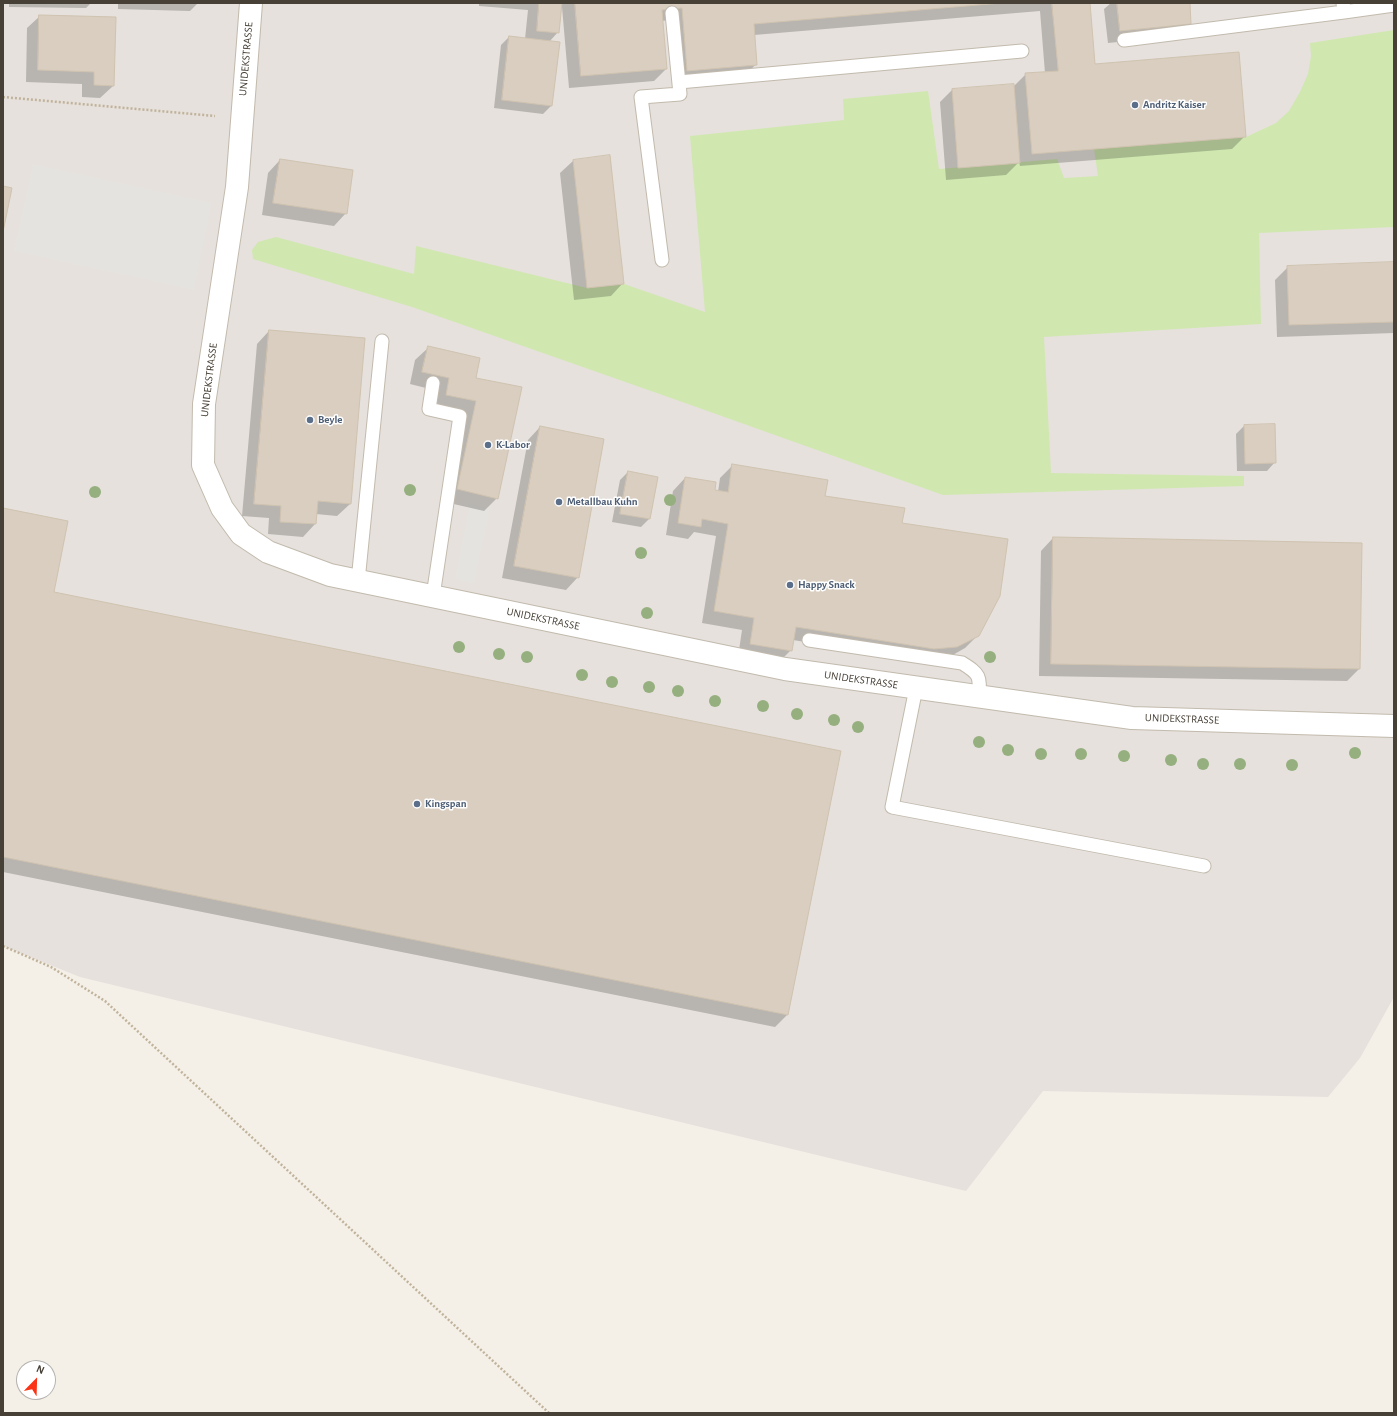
<!DOCTYPE html>
<style>
body{margin:0}
#map{position:relative;width:1397px;height:1416px;overflow:hidden;background:#f4f0e8;font-family:"Alegreya Sans",sans-serif}
canvas{display:block}
.frame{position:absolute;inset:0;border:4px solid #474036;pointer-events:none}
.north{position:absolute;left:16px;top:1360px;width:40px;height:40px;box-sizing:border-box;background:#fff;border:1px solid #b5b3af;border-radius:50%;rotate:23deg;font-size:11px;font-weight:700;line-height:16px;text-align:center;color:#474036}
.north::after{content:'';display:block;margin:auto;width:14px;height:18px;background:#fb3417;clip-path:polygon(50% 0,100% 100%,50% 72%,0 100%)}
</style>
<div id="map">
<canvas width="1397" height="1416"></canvas>
<div class="frame"></div>
<div class="north">N</div>
</div>
<script>
const context = document.querySelector('canvas').getContext('2d');
context.lineJoin = 'round';
function paint(path, color) { context.fillStyle = color; context.fill(path, 'evenodd'); }
function stroke(path, color, width, dash) { context.strokeStyle = color; context.lineWidth = width; context.lineCap = dash ? 'butt' : 'round'; context.setLineDash(dash || []); context.stroke(path); }
function drawText(font, color, halo, rows, align = 'center') {
  context.font = font + ' "Alegreya Sans",sans-serif'; context.lineWidth = 3; context.setLineDash([]); context.textBaseline = 'middle'; context.strokeStyle = halo; context.fillStyle = color; for (const [text, x, y, turn = 0] of rows) {
    context.save(); context.translate(x, y); context.rotate((+turn || 0) * Math.PI / 180); context.textAlign = isNaN(turn) ? turn : align; if (halo) context.strokeText(text, 0, 0); context.fillText(text, 0, 0); context.restore();
  }
}
paint(new Path2D(`
 M3,3H1394V997L1360,1058L1328,1097L1043,1091L966,1191L80,977L3,946Z`), '#e6e1dc');
paint(new Path2D(`
 M1394,30V227L1259,233L1261,324L1044,337L1051,473L1244,476V486L943,495L688,404L412,307L253,259L252,250L258,242L276,237L414,274L416,246L587,288L624,284L705,312L690,136L844,120L843,99L928,91L939,169L1057,159L1064,178L1098,176L1094,149L1246,137L1276,123L1289,111L1300,92L1308,74L1311,56L1310,43Z`), '#d0e8b0');
paint(new Path2D(`
 M33,164L212,203L194,290L14,251Z
 M470,504L490,509L474,583L455,579Z`), '#e5e3df');
paint(new Path2D(`
 M9,3H91L86,8L9,7Z
 M118,3H198L190,11L118,9Z
 M479,3H1098L1089,4L1094,65L1245,136L1232,149L1020,166L1019,162L1006,175L946,180L940,102L952,90L1013,87L1026,74L1045,73L1040,11L754,35L756,64L744,77L675,83L669,20L662,21L666,69L654,81L569,88L562,7H561L558,32L549,42L551,106L543,114L494,108L501,45L509,37L525,39L528,10L479,6Z
 M1111,3H1189L1190,23L1178,36L1108,43L1104,9Z
 M40,16L113,86L100,98L82,97V84L26,82L27,28Z
 M610,156L623,283L611,296L574,300L560,173L573,161Z
 M280,160L346,213L334,226L262,215L268,173Z
 M1394,263V333L1277,337L1275,280L1288,267Z
 M269,331L350,504L337,516L316,514L315,524L303,537L268,534L269,518L242,516L257,344Z
 M428,348L475,378L497,498L484,511L445,502L464,414L434,407L438,391L410,384L415,360Z
 M1244,426L1275,462L1267,471H1237L1236,434Z
 M540,427L578,577L566,590L502,578L528,440Z
 M733,465L901,524L978,635L965,648L944,660L921,661L793,640L791,650L778,663L738,657L742,630L702,623L716,536L694,532L688,539L666,535L673,491L685,478L718,492L720,478Z
 M628,472L649,519L641,527L612,522L620,480Z
 M3,509L53,593L787,1015L775,1027L3,872Z
 M1053,538L1359,669L1347,681L1039,676L1041,551Z`), '#0003');
const building = new Path2D(`
 M539,3H562L559,33L537,31Z
 M575,3H1002L754,24L757,65L687,71L682,8L662,10L667,69L581,76Z
 M1052,3H1090L1095,64L1239,52L1246,137L1032,154L1025,73L1058,71Z
 M1117,3H1190L1191,24L1120,31Z
 M39,15L116,17L114,86L94,85V72L38,70Z
 M509,36L560,42L552,106L502,100Z
 M1014,84L1020,163L958,168L952,89Z
 M610,155L624,284L587,288L573,160Z
 M280,159L353,170L347,214L273,203Z
 M3,186L12,188L3,232Z
 M1394,262V322L1289,325L1287,266Z
 M269,330L365,338L351,504L318,501L316,524L280,522L281,506L254,504Z
 M428,346L480,358L476,378L522,387L498,499L457,489L476,401L446,395L449,378L422,372Z
 M1275,424L1276,463L1245,464L1244,425Z
 M540,426L604,439L579,578L514,566Z
 M732,464L828,480L825,496L905,508L902,523L1008,539L1000,596L979,636L957,647L934,649L796,627L792,651L750,644L754,618L714,611L728,524L702,519L701,527L678,523L685,477L716,482L715,490L728,492Z
 M628,471L658,477L650,519L620,514Z
 M3,508L68,521L54,592L841,751L788,1015L3,857Z
 M1053,537L1362,543L1360,669L1051,664Z`);
paint(building, '#d9cec0');
stroke(building, '#d0c3b0', 1);
const service = new Path2D(`
 M1343,3L1344,12L1394,5
 M1124,40L1344,12
 M679,82L1022,51
 M662,260L641,97L680,94L672,13
 M433,383L429,409L460,416L433,596
 M358,581L382,341
 M809,640L962,663C980,674 980,676 979,696
 M916,688L892,807L1204,866`);
const minor = new Path2D(`
 M251,3L237,187L204,404L203,465L222,508L241,534L268,552L330,575L785,669L1132,718L1394,726`);
stroke(service, '#c2baad', 15);
stroke(minor, '#c2baad', 24);
stroke(new Path2D(`
 M3,97L215,116
 M3,946L51,967L105,1001L549,1413`), '#c1b39b', 2.5, [2, 2]);
stroke(service, '#fff', 13);
stroke(minor, '#fff', 22);
context.fillStyle = '#96af7f';
for (const [x, y] of [
 [410,490],
 [95,492],
 [670,500],
 [641,553],
 [647,613],
 [459,647],
 [499,654],
 [527,657],
 [990,657],
 [582,675],
 [612,682],
 [649,687],
 [678,691],
 [715,701],
 [763,706],
 [797,714],
 [834,720],
 [858,727],
 [979,742],
 [1008,750],
 [1355,753],
 [1041,754],
 [1081,754],
 [1124,756],
 [1171,760],
 [1203,764],
 [1240,764],
 [1292,765]
]) { context.beginPath(); context.arc(x, y, 6, 0, 2 * Math.PI); context.fill(); }
for (const [x, y, r, color] of [
 [1135,105,4,"#5c6f8a"],
 [310,420,4,"#5c6f8a"],
 [488,445,4,"#5c6f8a"],
 [559,502,4,"#5c6f8a"],
 [790,585,4,"#5c6f8a"],
 [417,804,4,"#5c6f8a"]
]) { const dot = new Path2D(); dot.arc(x, y, r, 0, 2 * Math.PI); context.fillStyle = color; context.fill(dot); stroke(dot, '#fff', 1.5); }
drawText('11px', '#474036', '#fff', [
 ["UNIDEKSTRASSE",246,59,-85],
 ["UNIDEKSTRASSE",209,380,-83],
 ["UNIDEKSTRASSE",543,619,12],
 ["UNIDEKSTRASSE",861,680,8],
 ["UNIDEKSTRASSE",1182,719,2]
]);
drawText('bold 11px', '#4e5e75', '#fff', [
 ["Andritz Kaiser",1143,105],
 ["Beyle",318,420],
 ["K-Labor",496,445],
 ["Metallbau Kuhn",567,502],
 ["Happy Snack",798,585],
 ["Kingspan",425,804]
], 'left');
</script>
